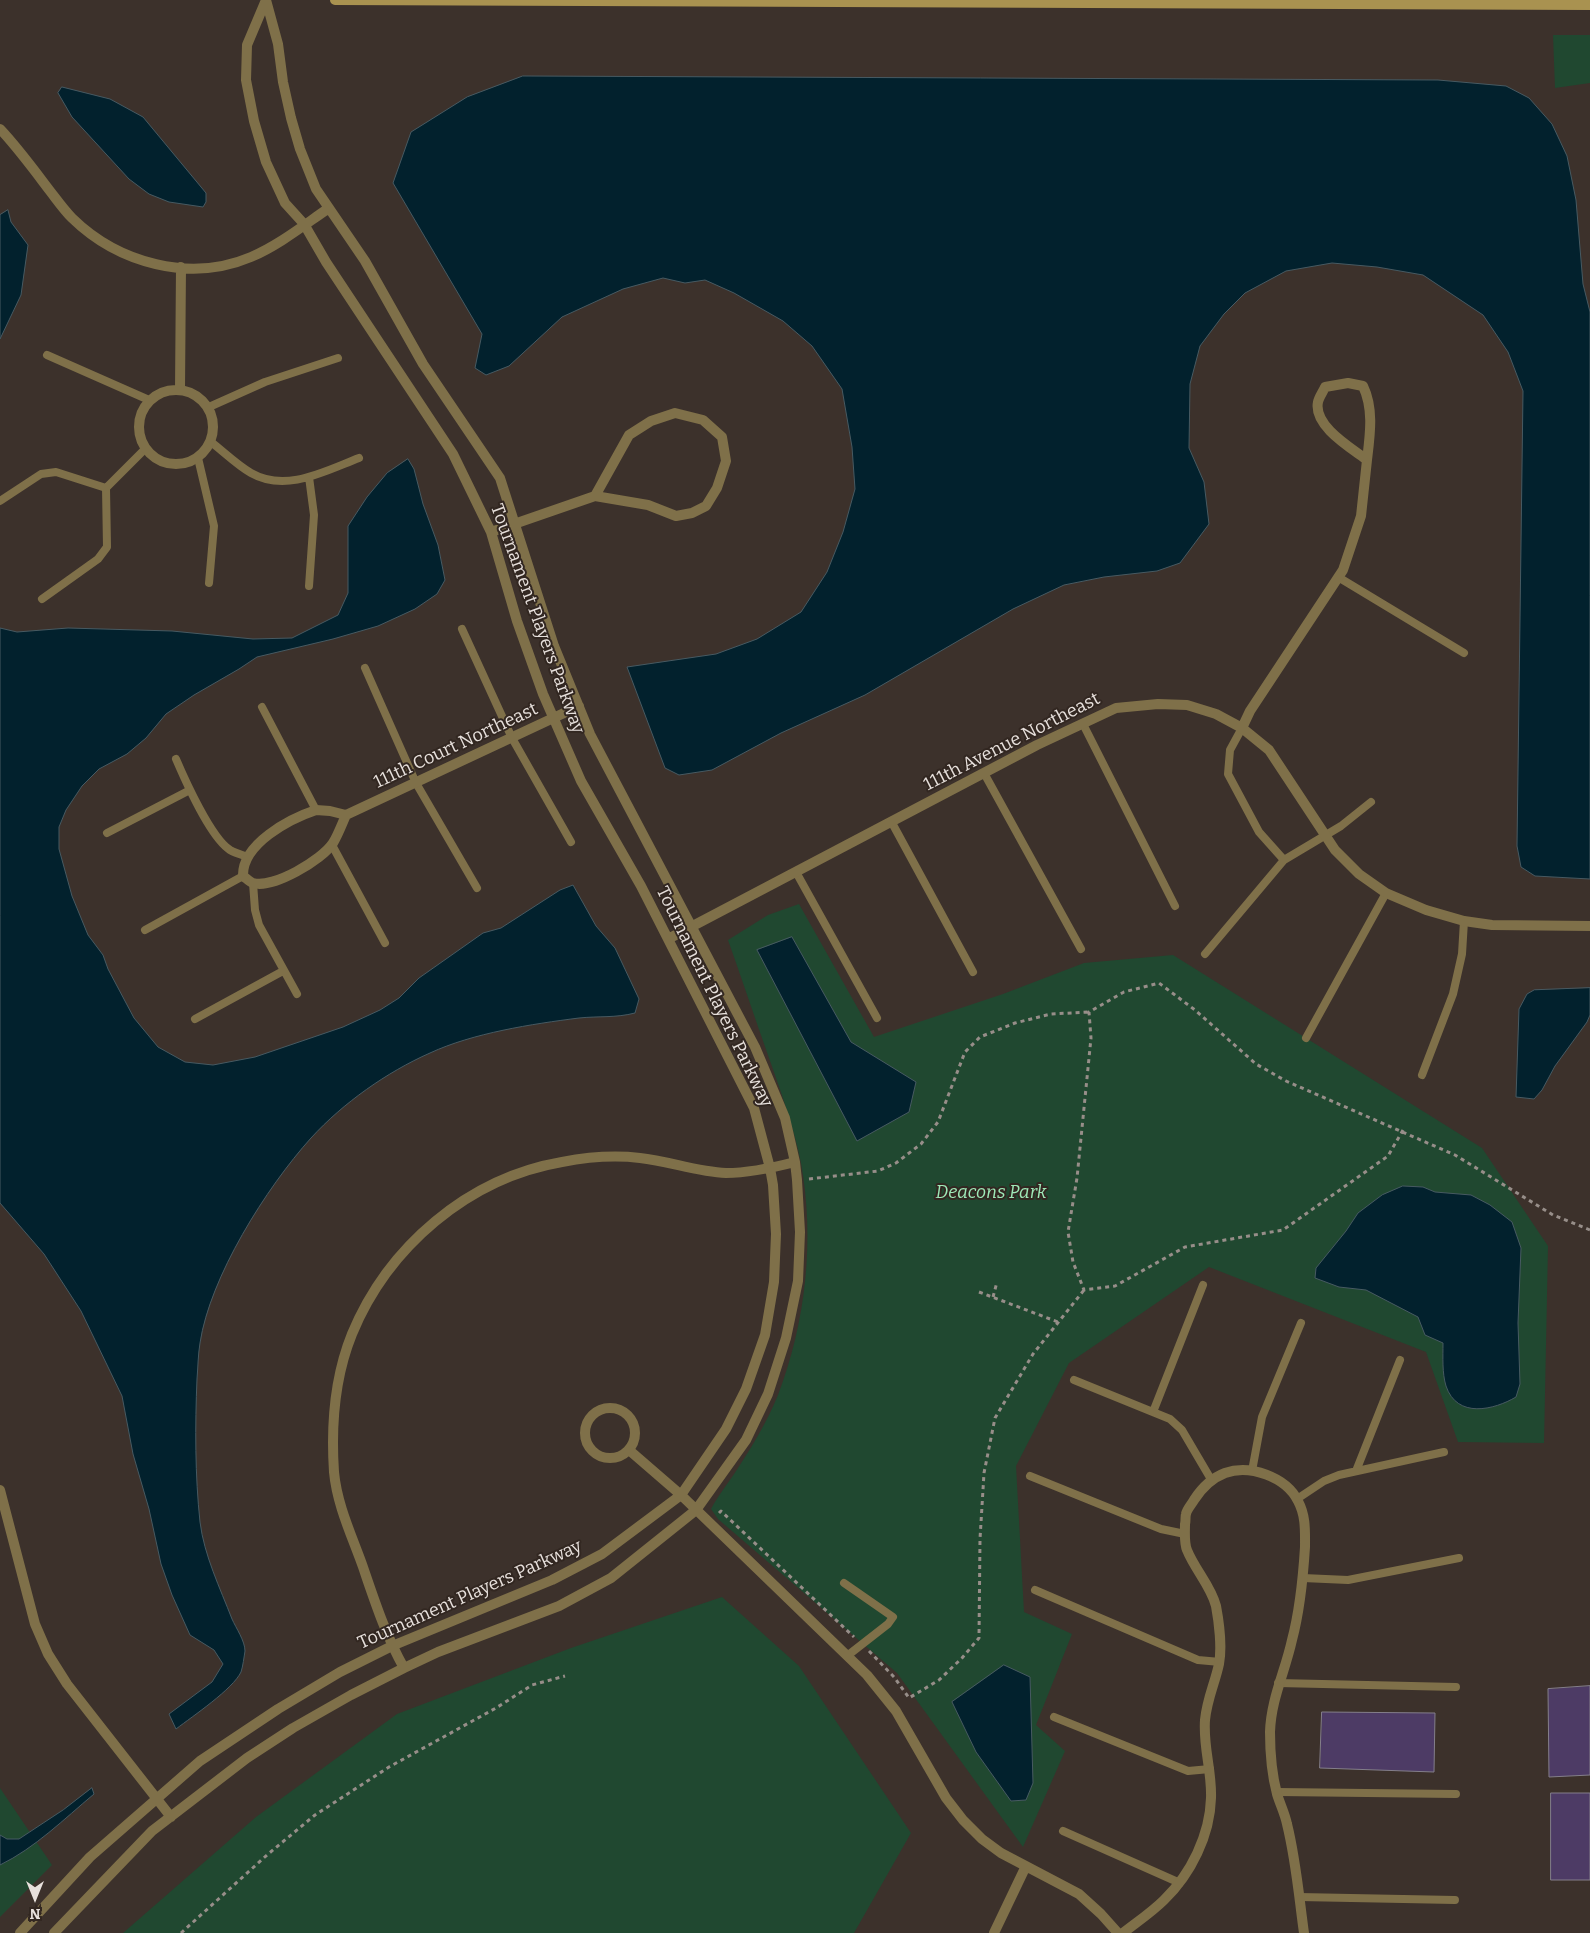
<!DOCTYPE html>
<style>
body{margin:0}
#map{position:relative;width:1590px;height:1933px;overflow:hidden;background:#3c312b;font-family:Bitter,serif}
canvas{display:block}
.north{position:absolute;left:10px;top:1873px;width:50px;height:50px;-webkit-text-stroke:4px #322721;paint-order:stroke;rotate:180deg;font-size:14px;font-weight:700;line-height:20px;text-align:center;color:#e7e0dc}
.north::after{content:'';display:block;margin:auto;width:18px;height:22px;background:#e7e0dc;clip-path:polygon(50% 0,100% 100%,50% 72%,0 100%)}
</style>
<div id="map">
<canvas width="1590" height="1933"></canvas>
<div class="north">N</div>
</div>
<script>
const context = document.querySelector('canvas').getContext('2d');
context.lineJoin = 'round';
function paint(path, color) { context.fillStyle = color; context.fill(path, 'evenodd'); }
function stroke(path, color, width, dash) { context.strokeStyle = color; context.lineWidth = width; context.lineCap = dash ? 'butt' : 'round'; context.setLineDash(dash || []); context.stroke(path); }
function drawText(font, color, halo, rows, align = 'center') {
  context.font = font + ' Bitter,serif'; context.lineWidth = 4; context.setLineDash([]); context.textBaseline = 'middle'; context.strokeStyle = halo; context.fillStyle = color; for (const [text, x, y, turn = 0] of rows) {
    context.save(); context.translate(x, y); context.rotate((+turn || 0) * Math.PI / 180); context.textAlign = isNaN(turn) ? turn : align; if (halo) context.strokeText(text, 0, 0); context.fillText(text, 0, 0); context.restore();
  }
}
paint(new Path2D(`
 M1553,35H1590V83L1555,88Z
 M799,904L874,1037L1003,994L1084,963L1173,955L1482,1148L1548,1246L1544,1443L1458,1442L1426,1352L1209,1267L1069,1363L1016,1466L1024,1612L1072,1634L1036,1725L1065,1751L1023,1847L897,1673L718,1519L711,1509C719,1494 729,1482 738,1468C753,1445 768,1420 778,1395C806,1322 815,1240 801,1163C794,1128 781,1092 769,1058C755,1019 742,979 728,940L768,915Z
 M722,1597L799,1666L911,1833L854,1933H123L256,1817L397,1714L571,1648Z
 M0,1788L52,1865L0,1917Z`), '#204830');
const water = new Path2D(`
 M523,76L1438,80L1506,86L1529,98L1552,124L1567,156L1576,200L1583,284L1590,312V879L1535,876L1521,867L1517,846L1523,391L1508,352L1483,315L1423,275L1377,267L1332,263L1286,271L1245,293L1224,314L1200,346L1190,384L1189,448L1204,482L1209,524L1180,563L1157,571L1104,577L1064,585L1013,609L865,695L781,733L712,770L679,775L665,768L627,667L716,654L757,639L801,612L827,572L843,532L855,489L852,447L842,389L812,346L783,321L734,293L705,280L685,283L663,278L623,289L562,317L509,366L486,375L475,368L482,334L393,183L411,132L467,97Z
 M62,87L110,99L143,117L206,193V202L203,207L169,202L149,194L129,179L72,117L58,93Z
 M8,210L11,222L28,245L21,295L0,339V215Z
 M408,459L414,469L423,504L438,545L445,580L437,594L415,609L378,626L333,639L257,657L239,669L194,695L166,714L146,738L127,754L99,769L82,786L66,810L59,827V849L72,896L88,935L103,955L108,969L134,1018L158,1047L185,1062L213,1065L255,1057L343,1027L380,1010L399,998L419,978L483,933L501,928L560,890L573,885L596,926L615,948L639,999L635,1013C616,1018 598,1016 579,1018C532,1024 473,1033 430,1053C387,1072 343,1103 311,1138C266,1188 210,1277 200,1343C198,1355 198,1367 197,1379C195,1426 195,1475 200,1522C204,1555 220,1588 232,1619C236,1628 245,1641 245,1651C244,1657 243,1666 241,1672C233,1689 193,1716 176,1729L169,1714L212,1682L223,1664L214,1650L190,1635L172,1595L161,1564L149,1509L133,1454L122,1396L81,1311L44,1254L0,1203V628L17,632L68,628L172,631L253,639L292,638L338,615L348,593V526L367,497L387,473Z
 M792,937L851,1042L916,1082L909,1112L857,1141L757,950Z
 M1590,988V1015L1587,1022L1555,1066L1542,1090L1534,1099L1516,1097L1519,1009L1527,994L1534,990Z
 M1403,1186L1423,1187L1435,1192L1471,1195L1490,1205L1512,1222L1521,1248L1518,1323L1520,1384L1516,1397C1494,1410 1457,1419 1446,1386C1442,1373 1443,1357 1443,1343L1425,1335L1418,1317L1366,1290L1339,1287L1315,1278L1316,1268L1346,1231L1358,1213L1382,1195Z
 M1004,1665L1030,1677L1033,1783L1026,1800L1011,1801L976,1752L952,1702Z
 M92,1788L94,1794C64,1819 35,1848 0,1865V1835L7,1839H19L63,1810Z`);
paint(water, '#02212d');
stroke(water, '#475a62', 1);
const building = new Path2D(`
 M1590,1686V1775L1549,1777L1548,1689Z
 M1322,1712L1435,1713L1434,1772L1320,1768Z
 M1551,1793H1590V1880H1551Z`);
paint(building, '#4d3b65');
stroke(building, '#847f8b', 1);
stroke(new Path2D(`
 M1403,1130L1388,1156L1283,1230L1185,1247L1115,1286L1084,1290L1073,1262L1068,1232L1077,1178L1091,1038L1089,1012L1124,992L1159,983L1195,1010L1256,1064L1286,1081L1455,1155L1553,1215L1590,1230
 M809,1179L878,1171L896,1163L921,1144L938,1122L965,1052L980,1037L1015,1023L1051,1014L1089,1012
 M979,1292L1058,1322
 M993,1297L997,1282
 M719,1513L721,1511L854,1637
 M869,1651L894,1677L909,1698L939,1680L962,1658L979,1638L980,1539L984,1473L995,1418L1033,1354L1084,1290
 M181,1933L267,1855L315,1815L389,1767L496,1708L532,1685L565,1676`), '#978e89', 3, [4, 4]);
stroke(new Path2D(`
 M47,355L149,400
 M209,407L265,382L338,358
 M211,442C224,452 237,465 251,473C286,493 325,471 359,458
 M198,458L214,526L209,583
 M0,501L41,474L56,472L106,488
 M1338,577L1464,653
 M309,586L314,515L309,477
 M42,599L98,559L107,547L106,488L145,449
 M462,629L512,738L571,842
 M365,668L416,783L477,888
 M262,707L316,810
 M1083,724L1175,906
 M1242,728L1230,750L1228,774L1259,832L1284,860
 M176,759C185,780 211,838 230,850C235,853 242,855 248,857
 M984,773L1081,949
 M891,821L973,972
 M107,833L190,790
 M332,845L385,943
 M796,872L877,1018
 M253,883L255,910L259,925L297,994
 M145,930L243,876
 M1205,954L1284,860L1341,826L1371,802
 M195,1019L283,971
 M1306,1038L1386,893
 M1422,1075L1453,994L1462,954L1464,921
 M1074,1380L1170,1419L1182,1430L1212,1481
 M1153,1412L1203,1285
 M1252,1471L1262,1417L1301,1323
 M1356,1471L1400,1360
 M1030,1476L1161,1529L1185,1534
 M1297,1499L1324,1481L1339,1475L1444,1452
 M1303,1578L1348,1580L1459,1558
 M844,1583L893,1617L888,1624L847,1656
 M1035,1590L1198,1660L1220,1662
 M1278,1683L1456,1687
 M1054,1717L1188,1771L1210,1769
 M1277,1792L1456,1794
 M1063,1831L1180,1883
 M1299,1897L1455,1900`), '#7f7049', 8);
stroke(new Path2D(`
 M0,129C18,148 34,170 50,191C57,200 64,210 72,218C118,263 190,283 251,257C279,245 304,225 329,208
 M1348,383L1363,386C1374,409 1370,435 1367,460C1351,448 1313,426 1318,402C1319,397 1323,392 1325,387Z
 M180,389L181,267
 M139 427a37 37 0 1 1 74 0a37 37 0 1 1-74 0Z
 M675,413L703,420L722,437L726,461L717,488L706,506L692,513L676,516L648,505L595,496L629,435L651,421Z
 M491,532L595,496
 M1242,728L1250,711L1343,570L1361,516L1367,460
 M316,810L330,811L346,815C342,824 338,835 333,843C322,860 273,889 253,883C250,882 246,878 243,876C242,844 289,819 316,810Z
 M346,815L579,706
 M668,939L1037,745L1116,708L1158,704L1187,705L1216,714L1242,728L1269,750L1335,850L1359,874L1386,893L1426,910L1464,921L1492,925L1590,926
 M585 1433a25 25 0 1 1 50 0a25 25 0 1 1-50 0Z
 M629,1450L681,1495L867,1675L896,1711L946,1798L963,1820L982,1839L1001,1853L1079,1894L1101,1914L1118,1933
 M0,1490L35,1624L48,1654L67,1684L171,1817
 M404,1668C386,1636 375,1602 363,1567C352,1536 337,1505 334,1472C331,1427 335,1376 352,1334C388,1247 468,1178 562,1162C588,1157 614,1155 640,1158C669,1161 697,1172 726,1173C750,1173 772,1168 795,1162
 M20,1933L90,1857L200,1761L278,1709L340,1672L392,1646L552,1580L602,1554L681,1495L726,1429L746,1389L765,1335L774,1282L776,1234L773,1185L770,1168L754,1108L641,886L581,781L543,694L517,621L491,532L453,454L326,262L304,224L285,203L266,162L254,121L246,80L247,45L266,0
 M54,1933L152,1831L247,1758L293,1728L351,1695L404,1668L438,1652L559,1606L611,1578L696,1510L746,1440L768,1394L786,1338L798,1281L800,1232L797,1180L795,1162L785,1118L755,1047L590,734L554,646L500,478L423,364L365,261L316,189L300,149L291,118L283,82L278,44L266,0
 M994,1933L1026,1866
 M1123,1933C1137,1922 1152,1912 1164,1900C1191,1874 1210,1835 1211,1798C1212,1770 1203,1748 1205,1720C1207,1699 1215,1683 1219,1664C1222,1648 1219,1622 1216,1606C1211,1586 1195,1570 1187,1550C1184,1543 1185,1533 1185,1524C1186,1521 1185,1517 1186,1514C1187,1509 1192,1504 1194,1500C1201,1489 1212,1478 1225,1473C1250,1464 1286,1477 1298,1501C1306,1516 1305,1531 1305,1547C1303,1579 1300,1610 1292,1640C1285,1672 1271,1699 1270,1732C1270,1752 1272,1775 1277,1794C1280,1804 1285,1814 1287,1824C1296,1860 1299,1897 1304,1933`), '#7f7049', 10);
stroke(new Path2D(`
 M335,0L1590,5`), '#a99250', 10);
drawText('18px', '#e7e0dc', '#322721', [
 ["Tournament Players Parkway",537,619,70],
 ["111th Avenue Northeast",1012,742,-27],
 ["111th Court Northeast",456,746,-25],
 ["Tournament Players Parkway",714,997,64],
 ["Tournament Players Parkway",470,1595,-24]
]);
drawText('italic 18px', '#9ee9b8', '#322721', [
 ["Deacons Park",991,1193]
]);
</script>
